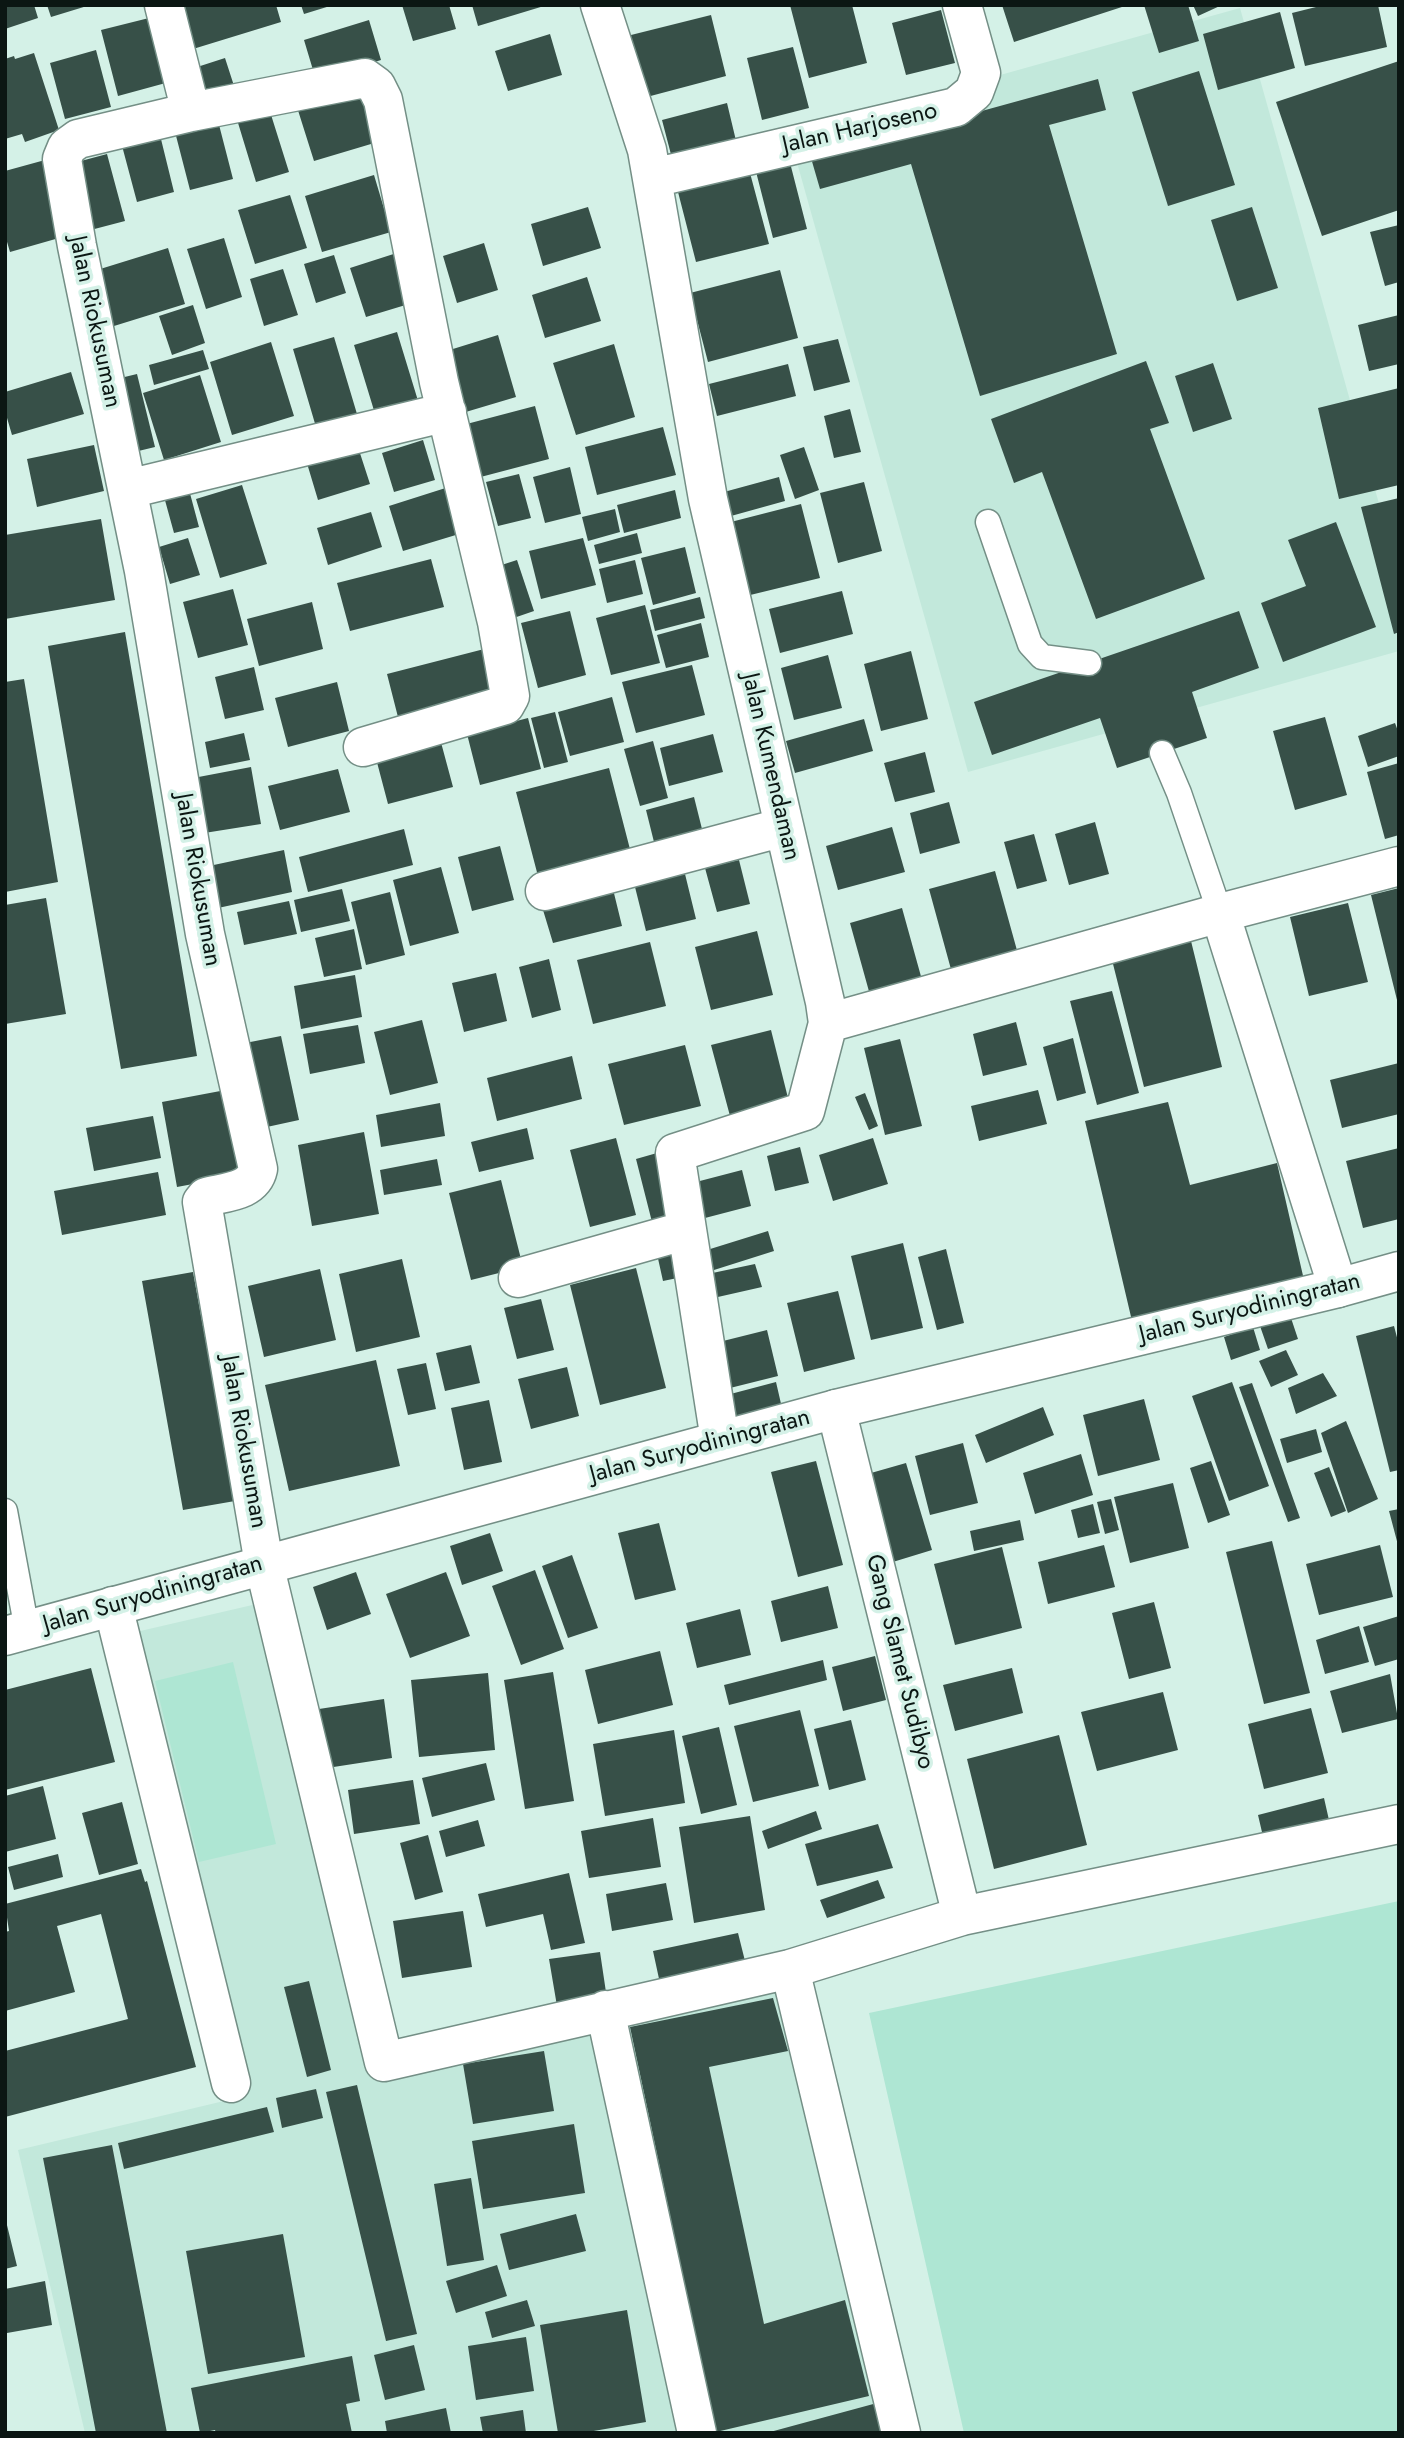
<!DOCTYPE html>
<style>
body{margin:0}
#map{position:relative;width:1404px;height:2438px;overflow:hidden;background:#d4f1e7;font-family:Jost,sans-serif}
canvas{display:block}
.frame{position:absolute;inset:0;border:7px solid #0b1613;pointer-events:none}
</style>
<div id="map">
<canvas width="1404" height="2438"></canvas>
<div class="frame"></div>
</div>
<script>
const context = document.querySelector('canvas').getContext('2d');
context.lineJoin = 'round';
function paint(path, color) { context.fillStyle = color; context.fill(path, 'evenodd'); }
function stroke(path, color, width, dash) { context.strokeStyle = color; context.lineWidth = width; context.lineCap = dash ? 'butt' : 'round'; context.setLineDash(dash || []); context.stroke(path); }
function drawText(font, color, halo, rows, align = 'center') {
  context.font = font + ' Jost,sans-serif'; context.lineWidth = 7; context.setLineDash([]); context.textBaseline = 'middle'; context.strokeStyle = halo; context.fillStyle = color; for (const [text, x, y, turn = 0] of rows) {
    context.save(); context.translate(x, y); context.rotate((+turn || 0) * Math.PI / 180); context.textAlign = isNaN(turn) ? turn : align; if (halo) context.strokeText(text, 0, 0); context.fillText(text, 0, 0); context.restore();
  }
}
paint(new Path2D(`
 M1240,8L1399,575V651L968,772L789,134Z
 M261,1603L384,2062L786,1973L897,2433H85L18,2150L245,2096L136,1632Z`), '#c2e8db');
paint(new Path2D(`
 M233,1662L276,1844L199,1862L155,1681Z
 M1399,1901V2433H964L869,2013Z`), '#aee6d3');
paint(new Path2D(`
 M5,5H34L38,18L5,29Z
 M47,5H87V6L51,17Z
 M179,5H276L281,22L193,49Z
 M301,5H330V6L304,14Z
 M402,5H449L456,29L413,41Z
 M472,5H544V6L478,26Z
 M790,5H852L867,63L809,78Z
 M1002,5H1125V6L1014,42Z
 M1144,5H1188L1199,41L1159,53Z
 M1193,5H1222L1198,16Z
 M1324,5H1378L1387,47L1305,66L1292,13Z
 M941,10L955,63L906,75L892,23Z
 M1280,12L1295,68L1218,90L1203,34Z
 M711,15L726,76L643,98L627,36Z
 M157,16L173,81L118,96L101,30Z
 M369,20L381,60L316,80L304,40Z
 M550,34L562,75L508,91L495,51Z
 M793,47L809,108L762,120L747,58Z
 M96,50L111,107L65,119L50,63Z
 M34,53L59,130L25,142L22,134L5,139V59L14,56L15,59Z
 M225,58L236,92L201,103L191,69Z
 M1399,61V210L1322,236L1276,102Z
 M1199,71L1235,185L1168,206L1132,92Z
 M1098,79L1106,110L1049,125L1117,354L980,396L911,164L820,189L811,158Z
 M363,83L381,141L314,161L296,104Z
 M267,102L289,172L256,182L235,113Z
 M727,103L738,149L674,166L662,120Z
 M217,117L233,179L190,190L174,128Z
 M159,131L174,192L137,202L121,142Z
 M787,151L807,229L773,238L753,160Z
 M107,154L125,221L83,232L66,165Z
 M45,160L66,236L10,252L5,235V171Z
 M750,173L769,244L696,262L678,192Z
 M374,175L391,232L322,252L305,196Z
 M290,195L307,248L255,264L238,210Z
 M588,207L601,248L543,266L531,224Z
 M1252,207L1278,288L1237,301L1211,220Z
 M1399,225V282L1385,286L1370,232Z
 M224,238L242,297L206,309L187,249Z
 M484,243L498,290L457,303L443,256Z
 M168,248L185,304L114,326L97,270Z
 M406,250L422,300L366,317L350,268Z
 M334,255L346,293L316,303L304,264Z
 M283,269L298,315L264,326L250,279Z
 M780,270L798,338L708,362L690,293Z
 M587,277L601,321L545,338L532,295Z
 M193,305L205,343L172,355L159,316Z
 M1399,315V364L1369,371L1358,325Z
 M397,332L419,404L376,417L354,345Z
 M498,335L516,397L459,414L440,353Z
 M334,337L357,414L316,427L293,349Z
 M838,339L850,382L814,391L803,347Z
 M271,342L294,416L232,435L210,362Z
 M614,344L635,417L576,435L553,363Z
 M203,350L209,369L154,385L149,365Z
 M1146,361L1169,423L1150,429L1205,579L1096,619L1042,472L1014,483L991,419Z
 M1213,363L1232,419L1193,432L1175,376Z
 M788,364L796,396L717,416L709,384Z
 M71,372L84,414L12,435L5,411V392Z
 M137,374L155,447L126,454L108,381Z
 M200,375L221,442L164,460L143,393Z
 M1399,388V485L1339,499L1318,408Z
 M535,406L549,459L473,479L459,426Z
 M850,409L861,452L834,458L824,416Z
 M663,427L676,475L597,495L585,447Z
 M423,440L435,480L394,492L382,453Z
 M357,444L370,484L318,500L306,460Z
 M94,445L104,491L37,507L27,459Z
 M804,447L819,490L795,499L780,455Z
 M570,467L581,514L545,523L533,477Z
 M519,474L531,518L498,526L486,482Z
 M779,477L785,501L731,516L724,492Z
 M864,482L882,551L838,563L820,493Z
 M242,485L267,564L220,578L196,499Z
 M455,485L469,531L403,551L389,506Z
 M188,486L199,527L174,533L163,493Z
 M675,490L681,518L624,533L617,505Z
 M1399,498V632L1394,634L1361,507Z
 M801,504L820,578L742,597L723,524Z
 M615,509L620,532L588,541L582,517Z
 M371,512L382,547L328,565L317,528Z
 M101,519L115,600L5,619V535Z
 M1336,522L1376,627L1283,662L1261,603L1306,586L1288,540Z
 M637,533L642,553L599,564L594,545Z
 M188,538L200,575L170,584L159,547Z
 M583,538L596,585L541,599L529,551Z
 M685,547L696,593L653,605L641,558Z
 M431,559L444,607L350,631L337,583Z
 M517,560L534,611L502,622L486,570Z
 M635,560L643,594L607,603L599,569Z
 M233,589L248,645L198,658L183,602Z
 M842,591L853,634L780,653L769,609Z
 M700,597L705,618L655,631L650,610Z
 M312,602L323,649L259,666L247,619Z
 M645,605L660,663L611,675L596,618Z
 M570,611L586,675L538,688L521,623Z
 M1239,611L1259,668L1192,692L1207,738L1117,768L1100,718L992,755L974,702Z
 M701,623L709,657L666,668L657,635Z
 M125,632L197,1056L121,1069L48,646Z
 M492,647L504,694L399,721L387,674Z
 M911,651L928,719L881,731L864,664Z
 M828,655L842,708L794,720L781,668Z
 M692,665L705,715L636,733L622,682Z
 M254,667L264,710L225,719L215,677Z
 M24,679L58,882L5,892V682Z
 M337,682L349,731L288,747L275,698Z
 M612,697L624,742L570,756L558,712Z
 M555,712L568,762L544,768L531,718Z
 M1325,717L1347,795L1295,810L1273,731Z
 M528,718L541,769L480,785L467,734Z
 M864,719L873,751L795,773L786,741Z
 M1395,723L1399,734V756L1368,767L1358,736Z
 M244,733L250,760L210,768L205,742Z
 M713,734L723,772L669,786L660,748Z
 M439,735L453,787L388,804L374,751Z
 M653,741L668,798L640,806L624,749Z
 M925,752L935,792L895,802L884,763Z
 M1399,763V835L1385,839L1367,772Z
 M251,767L261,824L198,834L188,779Z
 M609,768L632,857L539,880L516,792Z
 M338,769L350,812L280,830L268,786Z
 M694,797L705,841L657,854L646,810Z
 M949,802L960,843L920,854L910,813Z
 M1095,822L1109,874L1069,885L1055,834Z
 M892,827L905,872L838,890L826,846Z
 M404,829L413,865L308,892L299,857Z
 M1034,834L1047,881L1017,889L1004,842Z
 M500,846L514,900L472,911L458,857Z
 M284,850L292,892L218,908L209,866Z
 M739,860L750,904L717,912L705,868Z
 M441,867L459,933L410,946L393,880Z
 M995,871L1018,954L952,973L929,889Z
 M685,874L696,919L646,931L635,887Z
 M611,881L622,926L553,943L540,900Z
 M1399,888V1004H1398L1371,895Z
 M342,889L350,921L301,932L294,900Z
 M390,892L405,955L366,965L351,902Z
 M46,898L66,1014L5,1024V905Z
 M289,901L297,934L244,945L237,912Z
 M1348,903L1368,982L1309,996L1290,917Z
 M902,908L922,980L870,995L850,923Z
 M354,929L362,969L324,977L315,938Z
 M757,931L773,995L711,1010L695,947Z
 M1191,941L1222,1067L1144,1087L1112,960Z
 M650,942L666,1006L593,1024L577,960Z
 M549,959L561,1010L532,1018L519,967Z
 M496,973L507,1021L464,1032L452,983Z
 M355,975L362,1017L301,1029L294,986Z
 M1112,991L1139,1093L1097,1105L1070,1001Z
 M422,1020L438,1083L390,1095L374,1032Z
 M1016,1022L1027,1065L983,1076L973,1034Z
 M358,1025L365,1063L310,1074L303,1034Z
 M771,1030L789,1102L730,1116L711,1045Z
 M281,1036L299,1120L253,1130L235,1045Z
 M1073,1038L1086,1093L1057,1101L1043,1047Z
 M900,1039L922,1126L885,1135L864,1048Z
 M685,1045L701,1106L624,1125L608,1064Z
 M572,1056L582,1099L497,1121L487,1078Z
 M1399,1063V1114L1342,1128L1330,1080Z
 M231,1089L246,1174L177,1187L162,1102Z
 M1038,1090L1047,1124L979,1141L971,1106Z
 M865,1093L878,1126L869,1130L855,1097Z
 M1168,1102L1190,1185L1277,1163L1304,1280L1132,1321L1085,1121Z
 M440,1103L445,1136L381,1147L376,1115Z
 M153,1116L161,1158L94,1171L86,1128Z
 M527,1128L534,1159L479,1172L471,1142Z
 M364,1132L379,1214L312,1226L298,1145Z
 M616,1138L636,1215L590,1227L570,1150Z
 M873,1138L888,1184L833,1201L819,1155Z
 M800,1147L809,1183L775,1191L767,1156Z
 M1399,1148V1219L1363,1228L1346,1161Z
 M657,1153L672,1217L652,1222L636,1159Z
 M437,1159L442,1185L384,1195L380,1170Z
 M742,1170L751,1206L705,1218L696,1182Z
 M158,1172L166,1215L62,1235L54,1191Z
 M501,1180L523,1267L471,1280L449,1193Z
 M768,1231L774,1251L714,1270L707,1250Z
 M678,1239L687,1276L663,1281L655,1245Z
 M903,1243L923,1328L871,1340L851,1256Z
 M946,1249L964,1323L937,1330L918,1257Z
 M402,1259L420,1337L356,1352L339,1274Z
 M755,1264L762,1287L709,1299L703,1275Z
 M636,1268L666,1388L600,1405L570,1285Z
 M320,1269L336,1340L264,1357L248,1286Z
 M193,1272L235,1501L183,1510L142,1281Z
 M838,1291L855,1359L804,1372L787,1303Z
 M541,1299L554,1350L517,1359L504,1308Z
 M1290,1315L1298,1339L1268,1349L1260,1326Z
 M1394,1326L1399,1345V1470L1390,1472L1356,1336Z
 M1253,1327L1260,1350L1231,1360L1224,1337Z
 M767,1330L778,1376L722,1390L711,1344Z
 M471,1345L480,1383L445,1391L436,1353Z
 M1286,1350L1298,1375L1271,1387L1259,1361Z
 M376,1360L400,1466L289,1491L265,1385Z
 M426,1363L436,1409L408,1415L397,1369Z
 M567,1367L579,1416L531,1429L518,1379Z
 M1323,1373L1337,1396L1296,1414L1288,1388Z
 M776,1382L782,1408L729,1421L723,1396Z
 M1232,1382L1269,1486L1229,1501L1192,1396Z
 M1252,1383L1300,1518L1288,1522L1239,1387Z
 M1144,1399L1160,1460L1098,1476L1083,1415Z
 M489,1400L502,1462L464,1470L451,1408Z
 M1043,1407L1054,1435L986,1463L975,1435Z
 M1346,1421L1378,1499L1348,1513L1321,1433Z
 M1316,1429L1322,1452L1287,1463L1280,1439Z
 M963,1443L978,1503L930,1515L915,1456Z
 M1081,1454L1093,1495L1035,1514L1023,1473Z
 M816,1461L843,1565L798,1577L771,1472Z
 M1211,1461L1230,1515L1208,1523L1190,1468Z
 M906,1463L932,1550L883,1565L857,1477Z
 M1329,1467L1346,1511L1331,1517L1314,1473Z
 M1173,1483L1189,1548L1130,1563L1114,1497Z
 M1111,1499L1119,1530L1105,1534L1097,1502Z
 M1093,1504L1100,1533L1078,1538L1071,1510Z
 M1399,1509V1545H1398L1389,1511Z
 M1020,1520L1024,1540L974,1551L970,1531Z
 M659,1523L676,1590L635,1600L618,1533Z
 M490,1533L503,1571L462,1585L450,1546Z
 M1272,1541L1310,1693L1264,1704L1226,1552Z
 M1104,1545L1115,1587L1048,1604L1038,1562Z
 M1380,1545L1393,1597L1319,1615L1306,1564Z
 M1002,1547L1022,1628L955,1645L934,1564Z
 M572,1555L598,1628L568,1638L542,1566Z
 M535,1570L564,1649L521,1665L492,1586Z
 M356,1572L371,1614L327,1630L313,1587Z
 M446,1572L470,1636L410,1658L386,1594Z
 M828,1586L838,1628L781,1642L771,1601Z
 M1154,1602L1171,1668L1129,1679L1112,1613Z
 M740,1609L751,1655L697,1668L686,1623Z
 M1399,1616V1659L1375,1666L1363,1627Z
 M1359,1626L1369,1662L1325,1674L1316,1640Z
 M660,1651L673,1705L598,1724L585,1670Z
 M875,1656L886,1700L843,1711L832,1667Z
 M823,1660L827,1680L729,1705L724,1685Z
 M91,1668L115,1762L5,1790V1690Z
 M1012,1668L1023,1713L955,1731L943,1685Z
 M553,1672L574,1801L525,1809L504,1680Z
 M488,1673L495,1750L419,1757L411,1680Z
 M1390,1674L1398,1719L1342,1733L1330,1691Z
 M1163,1692L1178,1750L1097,1771L1081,1712Z
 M384,1699L392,1758L314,1770L306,1711Z
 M1311,1708L1328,1773L1264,1789L1248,1724Z
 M800,1710L819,1786L753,1802L734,1726Z
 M851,1720L866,1780L829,1790L814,1729Z
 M719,1727L737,1805L701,1814L682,1736Z
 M674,1730L685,1803L605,1816L593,1744Z
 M1059,1735L1087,1845L994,1869L967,1759Z
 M486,1763L495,1800L432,1817L422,1778Z
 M413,1780L420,1824L354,1834L348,1790Z
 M43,1786L56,1839L5,1852V1796Z
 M1324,1798L1331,1829L1265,1845L1258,1815Z
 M122,1802L138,1864L99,1875L82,1813Z
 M816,1811L822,1829L768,1849L762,1831Z
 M750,1816L765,1910L694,1923L679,1827Z
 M653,1818L661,1867L589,1878L581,1831Z
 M478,1820L485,1846L446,1857L439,1831Z
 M878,1824L893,1868L817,1886L805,1844Z
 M428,1835L443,1892L415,1900L400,1843Z
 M58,1854L63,1877L14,1890L8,1867Z
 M141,1869L145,1882L147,1881L196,2067L5,2117V2051L128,2019L101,1914L57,1926L75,1992L5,2011V1932L9,1931L5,1904Z
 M569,1873L585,1943L551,1950L543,1914L486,1927L478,1894Z
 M878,1880L885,1898L827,1918L820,1900Z
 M666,1883L673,1920L612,1931L606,1894Z
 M463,1911L472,1967L402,1978L393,1921Z
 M738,1933L747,1969L661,1988L653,1951Z
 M600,1952L607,1999L557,2006L549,1959Z
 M309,1981L331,2070L307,2077L284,1987Z
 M773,1998L788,2051L709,2067L764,2324L845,2300L869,2396L716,2432L630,2027Z
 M544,2051L554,2111L473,2124L463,2064Z
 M357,2085L417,2334L386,2341L326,2092Z
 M316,2089L323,2118L282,2128L276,2098Z
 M267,2107L274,2132L124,2169L118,2143Z
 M574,2124L585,2193L483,2209L472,2141Z
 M112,2145L167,2433H96L43,2158Z
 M471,2178L484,2260L447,2266L434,2184Z
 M576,2214L586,2251L509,2270L500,2234Z
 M5,2217L17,2266L5,2269Z
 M283,2234L305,2357L208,2374L186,2251Z
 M497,2265L507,2296L456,2313L446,2281Z
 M45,2281L52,2325L7,2333L5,2289Z
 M527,2300L535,2326L492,2338L485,2312Z
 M627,2310L646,2422L582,2433H558L540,2325Z
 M526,2337L534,2391L476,2400L468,2346Z
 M414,2345L425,2390L385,2400L374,2355Z
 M352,2356L360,2401L346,2404L352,2433H216L215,2430L200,2433L191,2388Z
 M877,2403L885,2433H770V2432Z
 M446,2408L451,2433H387L385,2421Z
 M523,2410L526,2433H483L480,2417Z`), '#375048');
const lane = new Path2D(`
 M988,522L1030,644L1042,657L1089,663
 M1162,753L1179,793L1220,913
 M5,1511L27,1630`);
const street = new Path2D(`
 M164,5L191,112L78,139L67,147L62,159L77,246L144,571L205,934L258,1169C253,1192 225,1192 206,1197L202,1202L264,1564L384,2062L790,1969L962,1916L1399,1824
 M600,5L647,150L708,499L825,1002L828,1023L805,1111L675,1153L720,1440
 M191,112L365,78L376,86L383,100L439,382L497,622L510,696L505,705L363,747
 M653,178L956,107L974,92L981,73L962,5
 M128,489L447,412
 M545,891L784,827
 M1220,913L1338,1288
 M828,1023L1220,913L1399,866
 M518,1278L687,1230
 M836,1409L962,1916
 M113,1606L231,2083
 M790,1969L901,2433
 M605,2010L697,2433`);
const secondary = new Path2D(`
 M5,1636L836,1409L1338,1288L1399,1271`);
stroke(lane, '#748f86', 27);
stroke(street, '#748f86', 41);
stroke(secondary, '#748f86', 41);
stroke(lane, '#fff', 24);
stroke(street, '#fff', 38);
stroke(secondary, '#fff', 38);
drawText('24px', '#0b1613', '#d4f1e7', [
 ["Jalan Harjoseno",860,129,-13],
 ["Jalan Riokusuman",94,322,78],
 ["Jalan Kumendaman",770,767,77],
 ["Jalan Riokusuman",197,880,80],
 ["Jalan Suryodiningratan",1250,1309,-14],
 ["Jalan Riokusuman",243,1442,80],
 ["Jalan Suryodiningratan",700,1447,-15],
 ["Jalan Suryodiningratan",153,1595,-16],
 ["Gang Slamet Sudibyo",899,1662,76]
]);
</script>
